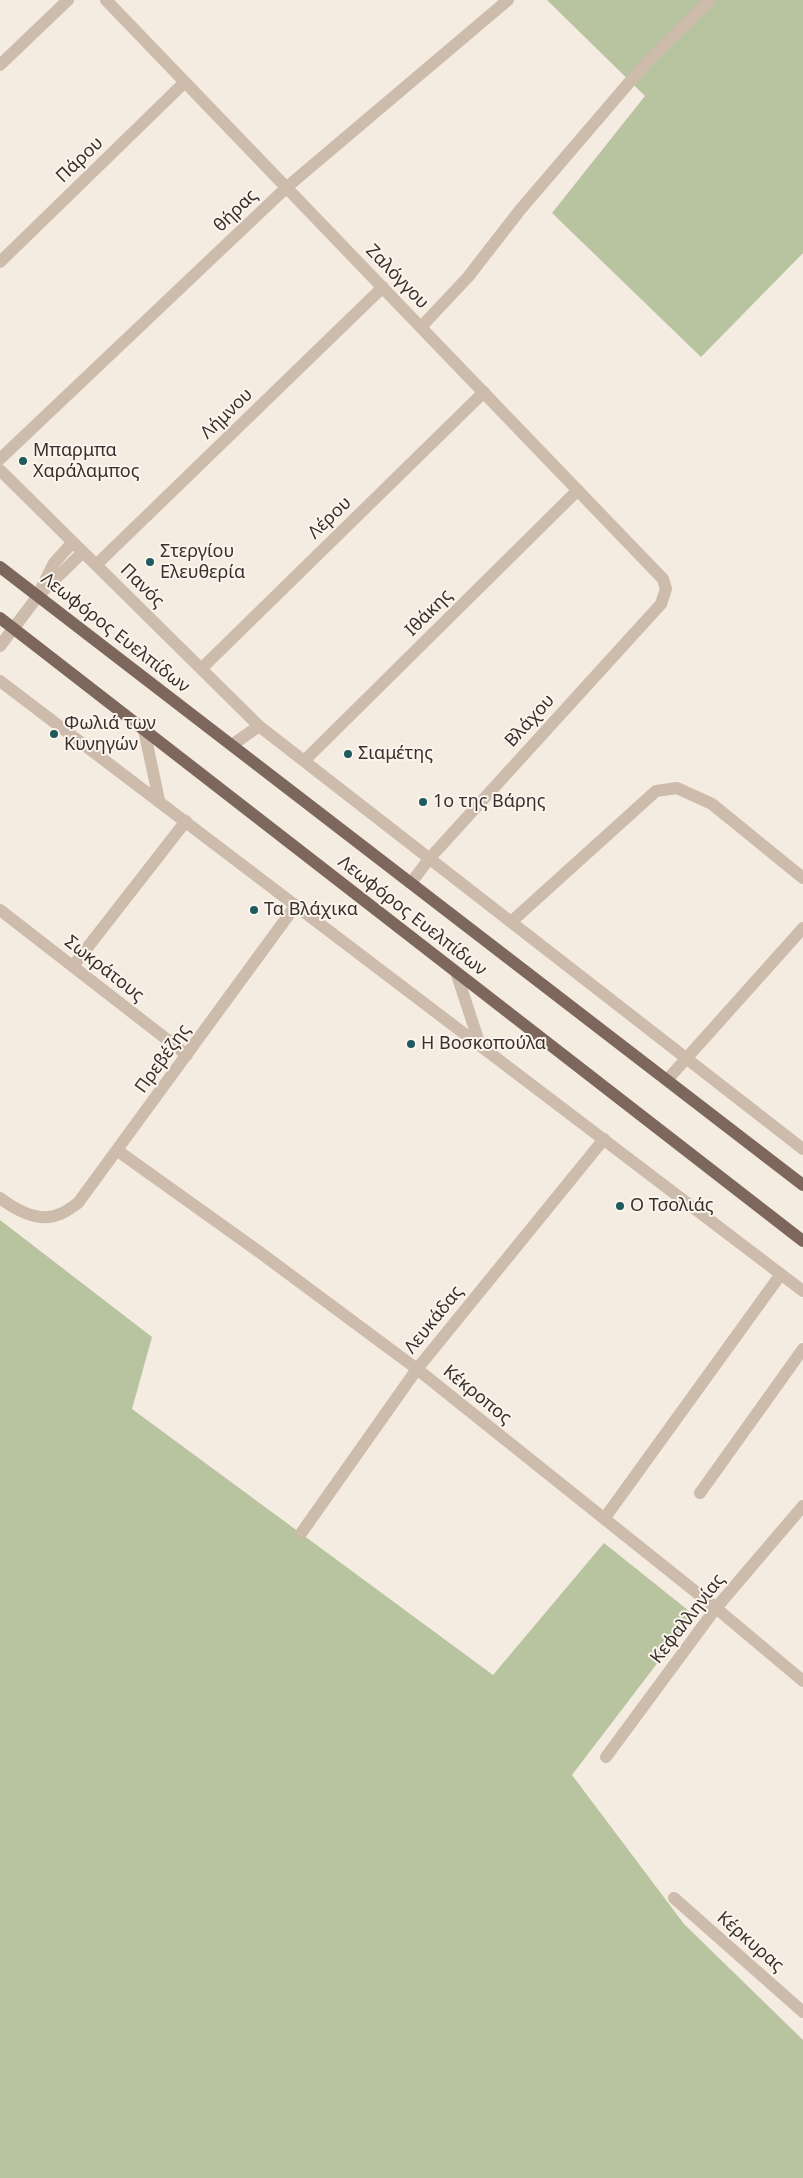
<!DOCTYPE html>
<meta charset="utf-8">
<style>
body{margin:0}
canvas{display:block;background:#f4ebe1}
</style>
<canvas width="803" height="2178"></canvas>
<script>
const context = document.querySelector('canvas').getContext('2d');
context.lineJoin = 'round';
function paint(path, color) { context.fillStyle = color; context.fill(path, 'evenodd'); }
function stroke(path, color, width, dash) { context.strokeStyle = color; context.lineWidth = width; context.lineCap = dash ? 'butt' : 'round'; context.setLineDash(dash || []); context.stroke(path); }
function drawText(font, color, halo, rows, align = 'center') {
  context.font = font + ' "Noto Sans",sans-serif'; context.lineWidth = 4; context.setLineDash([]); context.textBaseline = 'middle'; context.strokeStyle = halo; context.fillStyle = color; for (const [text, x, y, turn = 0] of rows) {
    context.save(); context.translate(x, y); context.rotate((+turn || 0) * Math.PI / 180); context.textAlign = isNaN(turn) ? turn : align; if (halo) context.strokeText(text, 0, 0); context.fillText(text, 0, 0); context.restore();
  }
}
paint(new Path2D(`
 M547,0H803V253L701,357L552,213L645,96Z
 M0,1220L152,1337L132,1409L493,1675L604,1543L694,1615L572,1775L684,1924L803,2040V2178H0Z`), '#b8c4a0');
stroke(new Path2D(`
 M106,0L663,579L666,589L661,604L429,859L411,883
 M0,65L68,0
 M0,262L185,82
 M421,327L468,277L520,210L645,64L710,0
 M0,459L287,187L508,0
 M0,470L259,726L803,1149
 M96,565L383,287
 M40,591L54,563L73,542
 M0,646L38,596L83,552
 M201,669L484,392
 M0,681L803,1291
 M144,730L159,800
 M232,745L259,726
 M304,761L578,490
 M0,910L187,1055
 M511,922L656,791L677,788L712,804L803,878
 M73,966L186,821
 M456,972L480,1045
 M667,1080L803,928
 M118,1151L258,1251L417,1369L716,1608L803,1681
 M0,1198C16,1210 40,1223 60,1214C66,1212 72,1207 78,1203L296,905
 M700,1493L803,1349
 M604,1519L781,1274
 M302,1532L417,1369L604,1139
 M606,1757L716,1608L803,1506
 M674,1898L803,2012`), '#cdbbac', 12);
stroke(new Path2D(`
 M0,567L803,1185
 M0,618L803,1241`), '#7d675c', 12);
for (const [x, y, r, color] of [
 [23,461,5,"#1f5a5e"],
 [150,562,5,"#1f5a5e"],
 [54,734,5,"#1f5a5e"],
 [348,754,5,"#1f5a5e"],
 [423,802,5,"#1f5a5e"],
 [254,910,5,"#1f5a5e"],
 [411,1044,5,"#1f5a5e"],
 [620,1206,5,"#1f5a5e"]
]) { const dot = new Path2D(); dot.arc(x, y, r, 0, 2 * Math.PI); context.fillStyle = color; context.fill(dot); stroke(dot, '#fbf5ee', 2); }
drawText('18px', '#3b302b', '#fbf5ee', [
 ["Πάρου",80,160,-44],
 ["θήρας",236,211,-44],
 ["Ζαλόγγου",397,277,46],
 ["Λήμνου",227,414,-44],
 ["Λέρου",330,518,-44],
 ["Πανός",142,586,45],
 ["Ιθάκης",429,613,-45],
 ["Λεωφόρος Ευελπίδων",115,633,38],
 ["Βλάχου",530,721,-48],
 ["Λεωφόρος Ευελπίδων",412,916,38],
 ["Σωκράτους",104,969,38],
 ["Πρεβέζης",163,1059,-54],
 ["Λευκάδας",434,1320,-51],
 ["Κέκροπος",477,1395,39],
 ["Κεφαλληνίας",688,1619,-52],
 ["Κέρκυρας",750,1942,41]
]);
drawText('18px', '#3b302b', '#fbf5ee', [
 ["Μπαρμπα",33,451],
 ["Χαράλαμπος",33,472],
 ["Στεργίου",160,552],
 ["Ελευθερία",160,573],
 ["Φωλιά των",64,724],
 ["Κυνηγών",64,745],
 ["Σιαμέτης",358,754],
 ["1ο της Βάρης",433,802],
 ["Τα Βλάχικα",264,910],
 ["Η Βοσκοπούλα",421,1044],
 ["Ο Τσολιάς",630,1206]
], 'left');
</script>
